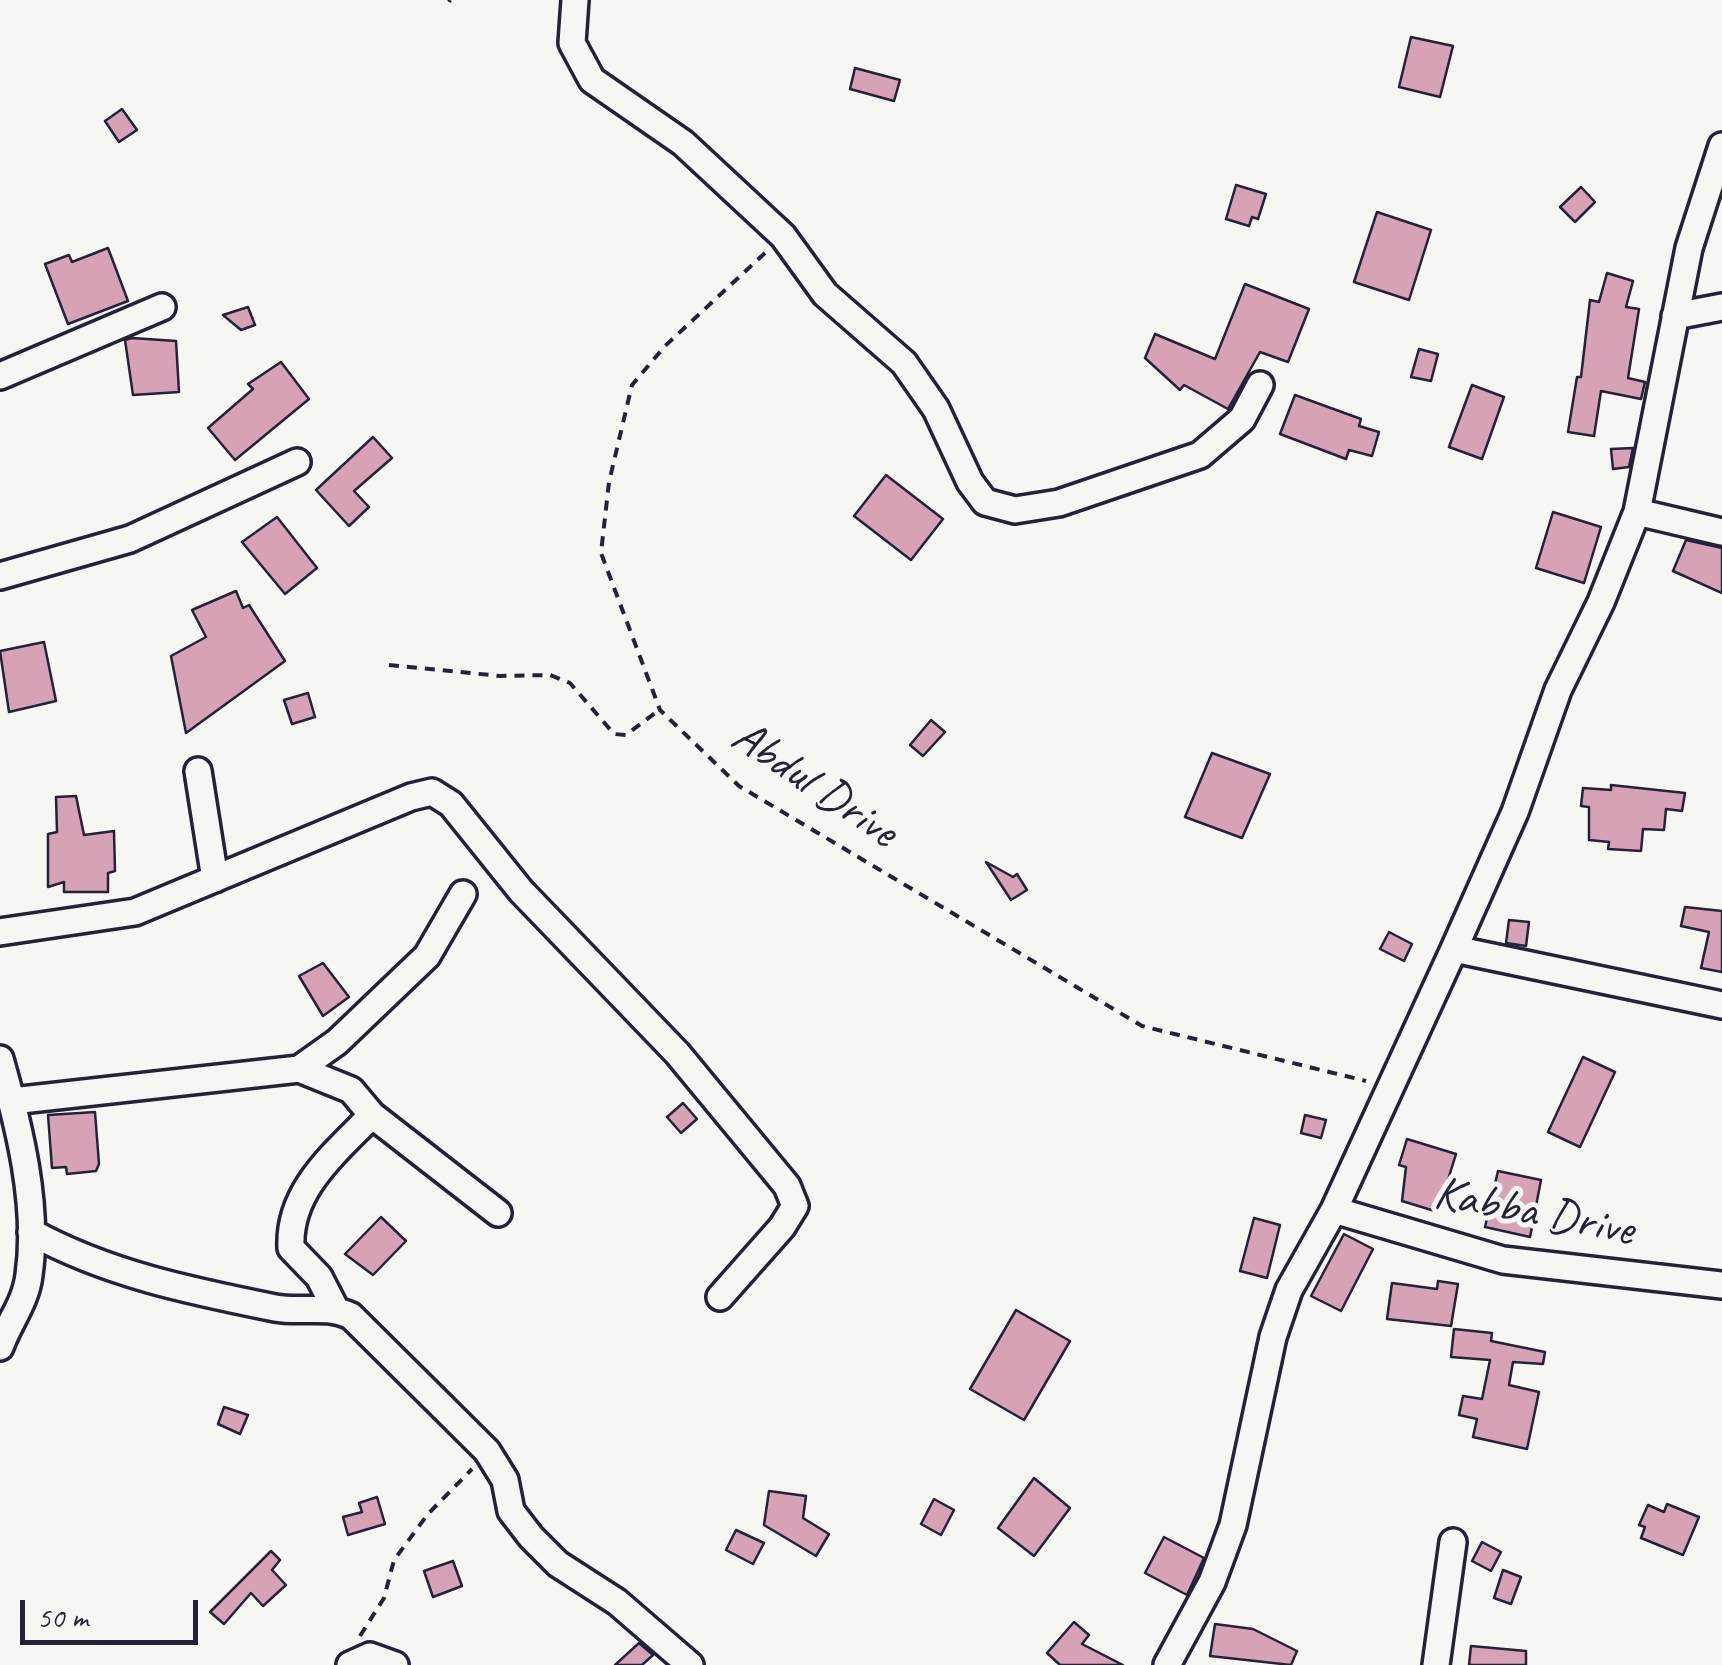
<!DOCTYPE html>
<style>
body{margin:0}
#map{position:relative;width:1722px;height:1665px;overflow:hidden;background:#f6f6f2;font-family:Caveat,sans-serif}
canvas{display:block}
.scale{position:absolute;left:20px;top:1600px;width:178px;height:45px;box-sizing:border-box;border:5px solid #22223b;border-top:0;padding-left:12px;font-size:30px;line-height:35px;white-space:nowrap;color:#22223b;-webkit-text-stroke:8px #f6f6f2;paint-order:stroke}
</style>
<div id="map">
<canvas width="1722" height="1665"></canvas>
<div class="scale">50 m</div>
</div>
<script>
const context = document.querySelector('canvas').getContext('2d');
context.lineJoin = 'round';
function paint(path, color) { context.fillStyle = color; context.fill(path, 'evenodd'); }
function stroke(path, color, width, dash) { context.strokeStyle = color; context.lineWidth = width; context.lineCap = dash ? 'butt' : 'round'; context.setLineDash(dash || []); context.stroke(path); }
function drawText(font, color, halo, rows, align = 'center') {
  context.font = font + ' Caveat,sans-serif'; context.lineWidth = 10; context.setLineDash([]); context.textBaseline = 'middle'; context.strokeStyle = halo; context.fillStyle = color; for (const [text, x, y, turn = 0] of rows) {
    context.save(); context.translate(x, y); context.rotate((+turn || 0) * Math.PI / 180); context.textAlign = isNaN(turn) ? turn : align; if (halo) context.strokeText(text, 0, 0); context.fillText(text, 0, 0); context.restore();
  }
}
const building = new Path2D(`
 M1411,37L1453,46L1440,97L1399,87Z
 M855,68L900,80L894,101L850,89Z
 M122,109L137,130L119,142L105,121Z
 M1236,185L1266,194L1258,219L1252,217L1249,226L1226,219Z
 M1581,187L1595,202L1575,222L1560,207Z
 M1377,212L1431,230L1409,300L1354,282Z
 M108,248L128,301L68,324L45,264L69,255L72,262Z
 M1607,273L1633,281L1626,307L1639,309L1628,378L1645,382L1641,399L1601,391L1594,436L1568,432L1577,377H1581L1590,300L1599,302Z
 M1245,284L1309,309L1288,362L1260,352L1228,409L1184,385L1180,390L1145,358L1155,334L1215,359Z
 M248,307L255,325L241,330L223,315Z
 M132,338L176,341L179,392L133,395L125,340Z
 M1419,349L1438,354L1431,381L1411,377Z
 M281,362L309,399L235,460L208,428L253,389L248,384Z
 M1472,385L1504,397L1482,459L1449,447Z
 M1295,395L1361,419L1359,426L1379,432L1372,456L1349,450L1346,459L1280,434Z
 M373,437L392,458L354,491L369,507L349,526L316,490Z
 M1633,448L1629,467L1613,469L1611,449Z
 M886,475L943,519L911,560L854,516Z
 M1553,512L1601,527L1584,583L1536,568Z
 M277,517L317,568L285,594L242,542Z
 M1686,540L1722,548V593L1673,571Z
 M236,591L243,608L249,605L285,661L186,733L171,656L206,637L192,610Z
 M44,642L56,701L9,712L0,651Z
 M308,693L315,717L292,724L284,700Z
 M931,720L945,732L923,756L910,745Z
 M1212,753L1270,774L1242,838L1185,817Z
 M1611,785L1685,793L1682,811L1666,809L1664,830L1643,829L1641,851L1608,849L1609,842L1589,840V807L1581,806L1583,788L1611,790Z
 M76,796L84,835L114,831L115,871L108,873V892H64V882L48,887V834L57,832L56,797Z
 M986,862L1013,877L1017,874L1027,890L1011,900Z
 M1685,907L1722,911V972L1701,968L1709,932L1681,926Z
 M1509,920L1529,922L1526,946L1506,943Z
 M1389,932L1412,944L1404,961L1380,949Z
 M323,963L349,997L323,1016L299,976Z
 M1583,1057L1615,1072L1580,1147L1548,1132Z
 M683,1103L697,1119L681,1133L667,1117Z
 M95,1112L99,1164L96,1171L67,1174L66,1167L52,1168L48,1115Z
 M1305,1115L1326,1120L1321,1138L1301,1133Z
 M1407,1139L1456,1154L1438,1212L1402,1201L1406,1167L1399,1165Z
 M1498,1171L1541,1180L1530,1237L1485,1227Z
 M381,1217L406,1241L373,1275L345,1254Z
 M1254,1218L1280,1225L1267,1278L1240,1271Z
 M1344,1234L1373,1249L1341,1311L1311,1296Z
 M1438,1281L1458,1284L1451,1326L1387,1319L1392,1283L1437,1289Z
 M1016,1310L1070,1341L1024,1420L970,1389Z
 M1454,1329L1492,1333L1491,1341L1545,1352L1543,1364L1513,1362L1509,1385L1539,1392L1527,1449L1473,1437L1477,1419L1459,1415L1463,1396L1482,1399L1490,1360L1451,1357Z
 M224,1407L248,1415L240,1434L218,1424Z
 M1034,1478L1070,1508L1034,1556L998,1528Z
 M769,1491L806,1496L803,1518L829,1534L816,1556L764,1525Z
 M377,1497L385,1524L348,1535L343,1517L362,1512L359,1503Z
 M934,1499L954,1510L941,1535L921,1524Z
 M1667,1504L1699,1517L1683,1555L1641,1538L1645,1527L1639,1525L1648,1505L1664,1512Z
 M736,1530L764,1543L753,1564L726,1550Z
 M1164,1537L1204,1558L1187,1595L1145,1573Z
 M1482,1542L1501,1552L1491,1571L1472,1561Z
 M271,1551L280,1560L272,1570L286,1585L263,1606L251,1593L224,1624L210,1612Z
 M453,1561L462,1586L433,1597L424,1571Z
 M1503,1570L1521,1577L1511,1604L1494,1598Z
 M1074,1622L1089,1635L1082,1644L1123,1665H1060L1047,1653Z
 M1215,1624L1253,1629L1297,1651L1291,1665L1210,1656Z
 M639,1643L653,1655L642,1665H615Z
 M1471,1646L1526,1651V1665H1469Z`);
paint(building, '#d8a2b6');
stroke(building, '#22223b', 2.5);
const minor = new Path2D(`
 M575,0L572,43L592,80L683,143L783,236L825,294L904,363L936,409L970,482L985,502L1015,510L1059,503L1200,455L1242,419L1260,385
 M1675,316L1722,307
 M0,376L162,307
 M1637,512L1722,532
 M0,576L130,539L297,462
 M198,771L215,879
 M0,932L135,912L411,797L432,792L451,804L521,891L677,1053L787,1186L795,1206L782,1227L720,1297
 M1454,949L1722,1005
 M0,1059C19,1126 39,1205 29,1275C26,1302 9,1322 0,1347
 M299,1069L337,1042L427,956L463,894
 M12,1101L299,1069L351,1090L372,1115L498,1213
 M1334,1210L1503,1260L1722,1285
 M31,1232C107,1274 191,1291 275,1308C302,1313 326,1304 351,1316L487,1451L505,1480L511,1511L531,1537L558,1564L617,1602L690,1665
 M335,1308L319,1277L291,1248C288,1191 334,1154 372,1115
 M350,1665L370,1656L395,1665
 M1167,1665L1212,1582L1233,1525L1273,1337L1289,1290L1334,1210L1454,949L1515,812L1558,690L1601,602L1637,512L1689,248L1722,146
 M1436,1665L1453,1542`);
stroke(minor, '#22223b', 32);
stroke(new Path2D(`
 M449,2L450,0
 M765,253L665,346L632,385L609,482L601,553L660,710L739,786L1142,1026L1366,1081
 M389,665L500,676L550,675L570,683L614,734L626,735L659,710
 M360,1636L384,1598L394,1560L428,1514L472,1469`), '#22223b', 4, [10, 8]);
stroke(minor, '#f6f6f2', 25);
drawText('48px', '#22223b', '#f6f6f2', [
 ["Abdul Drive",814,785,34],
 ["Kabba Drive",1534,1213,11]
]);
</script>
